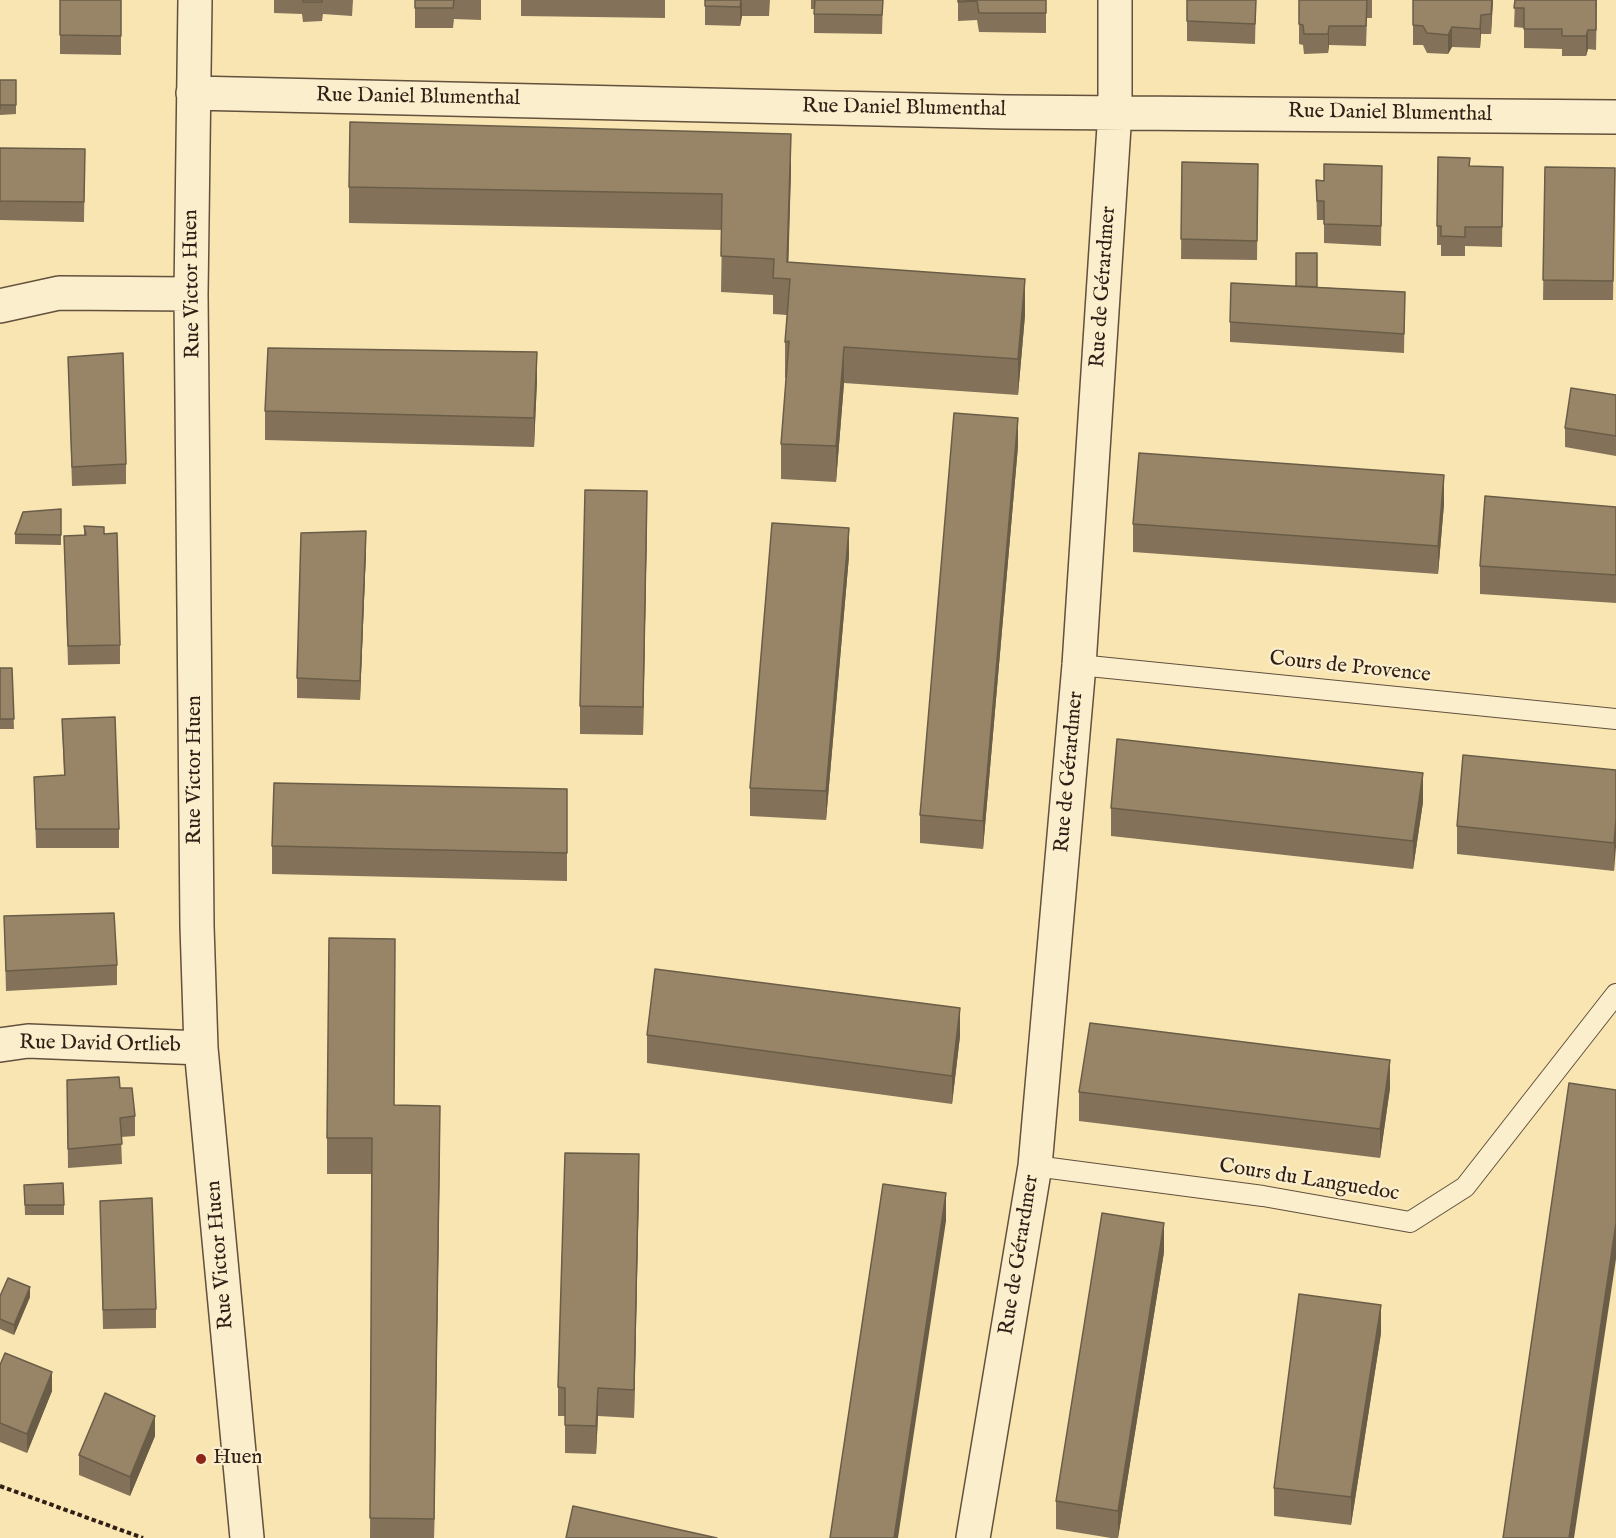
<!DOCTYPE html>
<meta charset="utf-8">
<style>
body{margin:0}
canvas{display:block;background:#f8e5b1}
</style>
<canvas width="1616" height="1538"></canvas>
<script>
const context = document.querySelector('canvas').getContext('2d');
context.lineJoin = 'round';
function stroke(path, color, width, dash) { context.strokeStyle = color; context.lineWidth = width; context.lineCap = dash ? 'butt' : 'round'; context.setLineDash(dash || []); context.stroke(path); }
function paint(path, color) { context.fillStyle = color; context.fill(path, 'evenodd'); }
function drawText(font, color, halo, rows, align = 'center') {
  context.font = font + ' "IM FELL English",serif'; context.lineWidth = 4.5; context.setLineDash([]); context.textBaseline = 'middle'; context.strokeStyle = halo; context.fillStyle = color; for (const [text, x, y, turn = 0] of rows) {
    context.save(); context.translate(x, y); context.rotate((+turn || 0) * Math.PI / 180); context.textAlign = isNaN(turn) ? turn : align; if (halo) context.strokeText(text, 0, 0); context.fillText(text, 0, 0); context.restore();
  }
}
const service = new Path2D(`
 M1079,665L1616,719
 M1035,1166L1263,1196L1410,1222L1465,1187L1616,994`);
const minor = new Path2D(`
 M195,0L191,294L197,926L201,1048L247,1538
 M193,93L1006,112L1616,117
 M0,306L59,293L191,294
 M0,1045L28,1041L201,1048
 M973,1538L1035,1166L1079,665L1115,111V0`);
stroke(service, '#63503d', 22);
stroke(minor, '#63503d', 36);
stroke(new Path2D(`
 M0,1486L143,1538`), '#311e16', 4, [4.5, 3]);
stroke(service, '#faeecc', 20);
stroke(minor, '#faeecc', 33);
paint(new Path2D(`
 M60,0H121V55L60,54Z
 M274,0H353L352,16L323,14L322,21L303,22L302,14L274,13Z
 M415,0H481V20L454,19L453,28H415Z
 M521,0H665V18L521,16Z
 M705,0H770L769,16H742L740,26L705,25Z
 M811,0H883L882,34L814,33V9H811Z
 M958,0H1046V33L979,32L977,20L958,21Z
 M1187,0H1256L1255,44L1187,41Z
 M1299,0H1372V18H1367L1366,46L1329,45L1328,53L1304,54L1303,45L1299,44Z
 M1413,0H1493L1491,34H1481L1480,48L1452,47L1448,54L1427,53L1423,45H1413Z
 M1515,0H1597L1596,50L1588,49L1586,56H1562V49L1524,48V28L1514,27Z
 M0,80H16V114L0,115V119Z
 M0,148L85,149L84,222L0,220Z
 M1182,162L1258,164L1257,260L1181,259Z
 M1470,166L1503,167L1502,247L1465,246V256H1441V245H1437V226Z
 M1545,167L1615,168L1613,300H1543Z
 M791,170L788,262L1025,315L1018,395L844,383L836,482L781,479V444L786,378H785V342L787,315L773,314V295L721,292L722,230L349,223V187Z
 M1316,180L1382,185L1381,246L1324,243V220H1317Z
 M1317,287L1405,292L1404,353L1230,342V322Z
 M68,357L126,464V484L72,486Z
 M537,380L534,447L265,440V411Z
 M1616,395V456L1565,447V428Z
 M1018,446L983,849L920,843V815Z
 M1444,504L1438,574L1133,552V524Z
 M1616,507V603L1480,594V566Z
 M61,509V545L15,544V534Z
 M647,519L643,735L580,734V706Z
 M84,526L104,534L120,645V664L68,665L64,536L84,535Z
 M366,551L360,700L297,698V678Z
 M849,556L826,820L750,816V788Z
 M0,668H12L14,729H0Z
 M62,719L119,829V848H36L34,777L64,775Z
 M1616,770L1614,871L1457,854V826Z
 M567,789V881L272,874V846Z
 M1423,802L1413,869L1111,836V808Z
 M4,916L117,965V985L6,991Z
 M647,1035L960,1036L952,1104L647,1063Z
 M67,1080L120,1088L135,1116V1136L121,1137L122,1164L68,1168Z
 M1390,1088L1380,1158L1079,1121V1092Z
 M394,1105L440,1142L434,1538H370L372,1174H327V1138Z
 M639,1183L634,1418L598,1416L596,1454L565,1453V1416H558V1387Z
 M24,1185L64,1205V1215H25Z
 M100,1201L156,1309V1328L103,1329Z
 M1164,1252L1118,1538H1111L1056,1529V1501Z
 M0,1296L30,1297L14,1335L0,1329Z
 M1381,1333L1351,1525L1274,1516V1488Z
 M0,1365L52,1391L27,1453L0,1442Z
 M155,1436L130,1496L79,1475V1455Z`), '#837259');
paint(new Path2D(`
 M742,0V16L740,26V7Z
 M1492,0H1493L1491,34V14Z
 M1481,15V34L1480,48V29Z
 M1329,26V45L1328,53V34Z
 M1452,27V47L1448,54V35Z
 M1588,30V49L1586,56V36Z
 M791,134V170L788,279L787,262Z
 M1025,279V315L1018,395V359Z
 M844,347V383L836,482V446Z
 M537,352V380L534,447V418Z
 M1018,418V446L983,849V821Z
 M1444,475V504L1438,574V546Z
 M647,491V519L643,735V707Z
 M849,528V556L826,820V791Z
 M366,531V551L360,700V681Z
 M1423,773V802L1413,869V841Z
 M1616,819V847L1614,871V843Z
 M960,1008V1036L952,1104V1076Z
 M1390,1060V1088L1380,1158V1129Z
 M440,1106V1142L434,1538V1519Z
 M639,1154V1183L634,1418V1390Z
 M946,1193V1221L898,1538H894Z
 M1164,1223V1252L1118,1538V1511Z
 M1616,1223V1259L1574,1538H1569Z
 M30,1287V1297L14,1335V1325Z
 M1381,1305V1333L1351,1525V1497Z
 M52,1372V1391L27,1453V1434Z
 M598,1388V1416L596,1454V1426Z
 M155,1416V1436L130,1496V1477Z`), '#6a5d48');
const building = new Path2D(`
 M60,0H121V36L60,35Z
 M303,0H322V2H303Z
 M415,0H454L453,8H415Z
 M705,0H741L740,7L705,6Z
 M815,0H883L882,15L814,14Z
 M958,0H1046V13H979L977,1L958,2Z
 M1187,0H1256L1255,24L1187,21Z
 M1299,0H1367L1366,26H1329L1328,34H1304L1303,25L1299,24Z
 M1413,0H1492L1491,14L1481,15L1480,29L1452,27L1448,35L1427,33L1423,26L1413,25Z
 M1515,0H1596V30H1588L1586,36H1562V29H1524V8H1514Z
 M0,80H16V105H0V109Z
 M350,122L791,134L787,262L1025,279L1018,359L844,347L836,446L781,444L789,341L785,342L790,279L773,278L774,259L721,256L722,194L349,187Z
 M0,148L85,149L84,202L0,201Z
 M1438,157L1470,158L1469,166L1503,167L1502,227H1465V237L1441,236V226H1437Z
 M1182,162L1258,164L1257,241L1181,239Z
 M1324,164L1382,166L1381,226L1324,224V201H1317L1316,180L1324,181Z
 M1545,167L1615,168L1613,281L1543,280Z
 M1296,253H1317V287L1296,286Z
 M1231,283L1405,292L1404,334L1230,322Z
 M268,348L537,352L534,418L265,411Z
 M123,353L126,464L72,467L68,357Z
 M1571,388L1616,395V436L1565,428Z
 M954,413L1018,418L983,821L920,815Z
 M1139,453L1444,475L1438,546L1133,524Z
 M585,490L647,491L643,707L580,706Z
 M1485,496L1616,507V575L1480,566Z
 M61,509V535L15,534L23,512Z
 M772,523L849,528L826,791L750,788Z
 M84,526L104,527V534L117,533L120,645L68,646L64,536L86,535Z
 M366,531L360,681L297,678L301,533Z
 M0,668H12L14,719H0Z
 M115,717L119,829H36L34,777L65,775L62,719Z
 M1117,739L1423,773L1413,841L1111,808Z
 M1463,755L1616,770V819L1614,843L1457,826Z
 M274,783L567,789V853L272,846Z
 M114,913L117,965L6,971L4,916Z
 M329,938L395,939L394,1105L440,1106L434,1519L370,1518L372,1138H327Z
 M655,969L960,1008L952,1076L647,1035Z
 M1090,1023L1390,1060L1380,1129L1079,1092Z
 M119,1077L120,1088H132L135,1116L120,1118L122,1144L68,1149L67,1080Z
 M1569,1083L1616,1090V1223L1569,1538H1503Z
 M565,1153L639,1154L634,1390L598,1388L596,1426L565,1425V1388L558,1387Z
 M63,1183L64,1205H25L24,1185Z
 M883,1184L946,1193L894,1538H830Z
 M152,1198L156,1309L103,1310L100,1201Z
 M1102,1213L1164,1223L1118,1511L1056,1501Z
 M8,1278L30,1287L14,1325L0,1319V1296Z
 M1299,1294L1381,1305L1351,1497L1274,1488Z
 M5,1353L52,1372L27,1434L0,1423V1365Z
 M105,1393L155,1416L130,1477L79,1455Z
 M573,1506L717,1538H566Z`);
paint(building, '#988567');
stroke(building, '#6a5d48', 1.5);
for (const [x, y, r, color] of [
 [201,1459,6,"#8f2418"]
]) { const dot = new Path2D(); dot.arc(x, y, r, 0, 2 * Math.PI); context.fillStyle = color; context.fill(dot); stroke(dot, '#faeecc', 2); }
drawText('21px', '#311e16', '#faeecc', [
 ["Rue Daniel Blumenthal",418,98,1],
 ["Rue Daniel Blumenthal",904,109,1],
 ["Rue Daniel Blumenthal",1390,114,1],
 ["Rue Victor Huen",193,284,-91],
 ["Rue de Gérardmer",1104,287,-86],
 ["Cours de Provence",1350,668,6],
 ["Rue Victor Huen",196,770,-90],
 ["Rue de Gérardmer",1070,772,-85],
 ["Rue David Ortlieb",100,1045,1],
 ["Cours du Languedoc",1309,1181,9],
 ["Rue Victor Huen",221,1255,-95],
 ["Rue de Gérardmer",1020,1255,-81]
]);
drawText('21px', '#311e16', '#faeecc', [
 ["Huen",213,1459]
], 'left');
</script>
